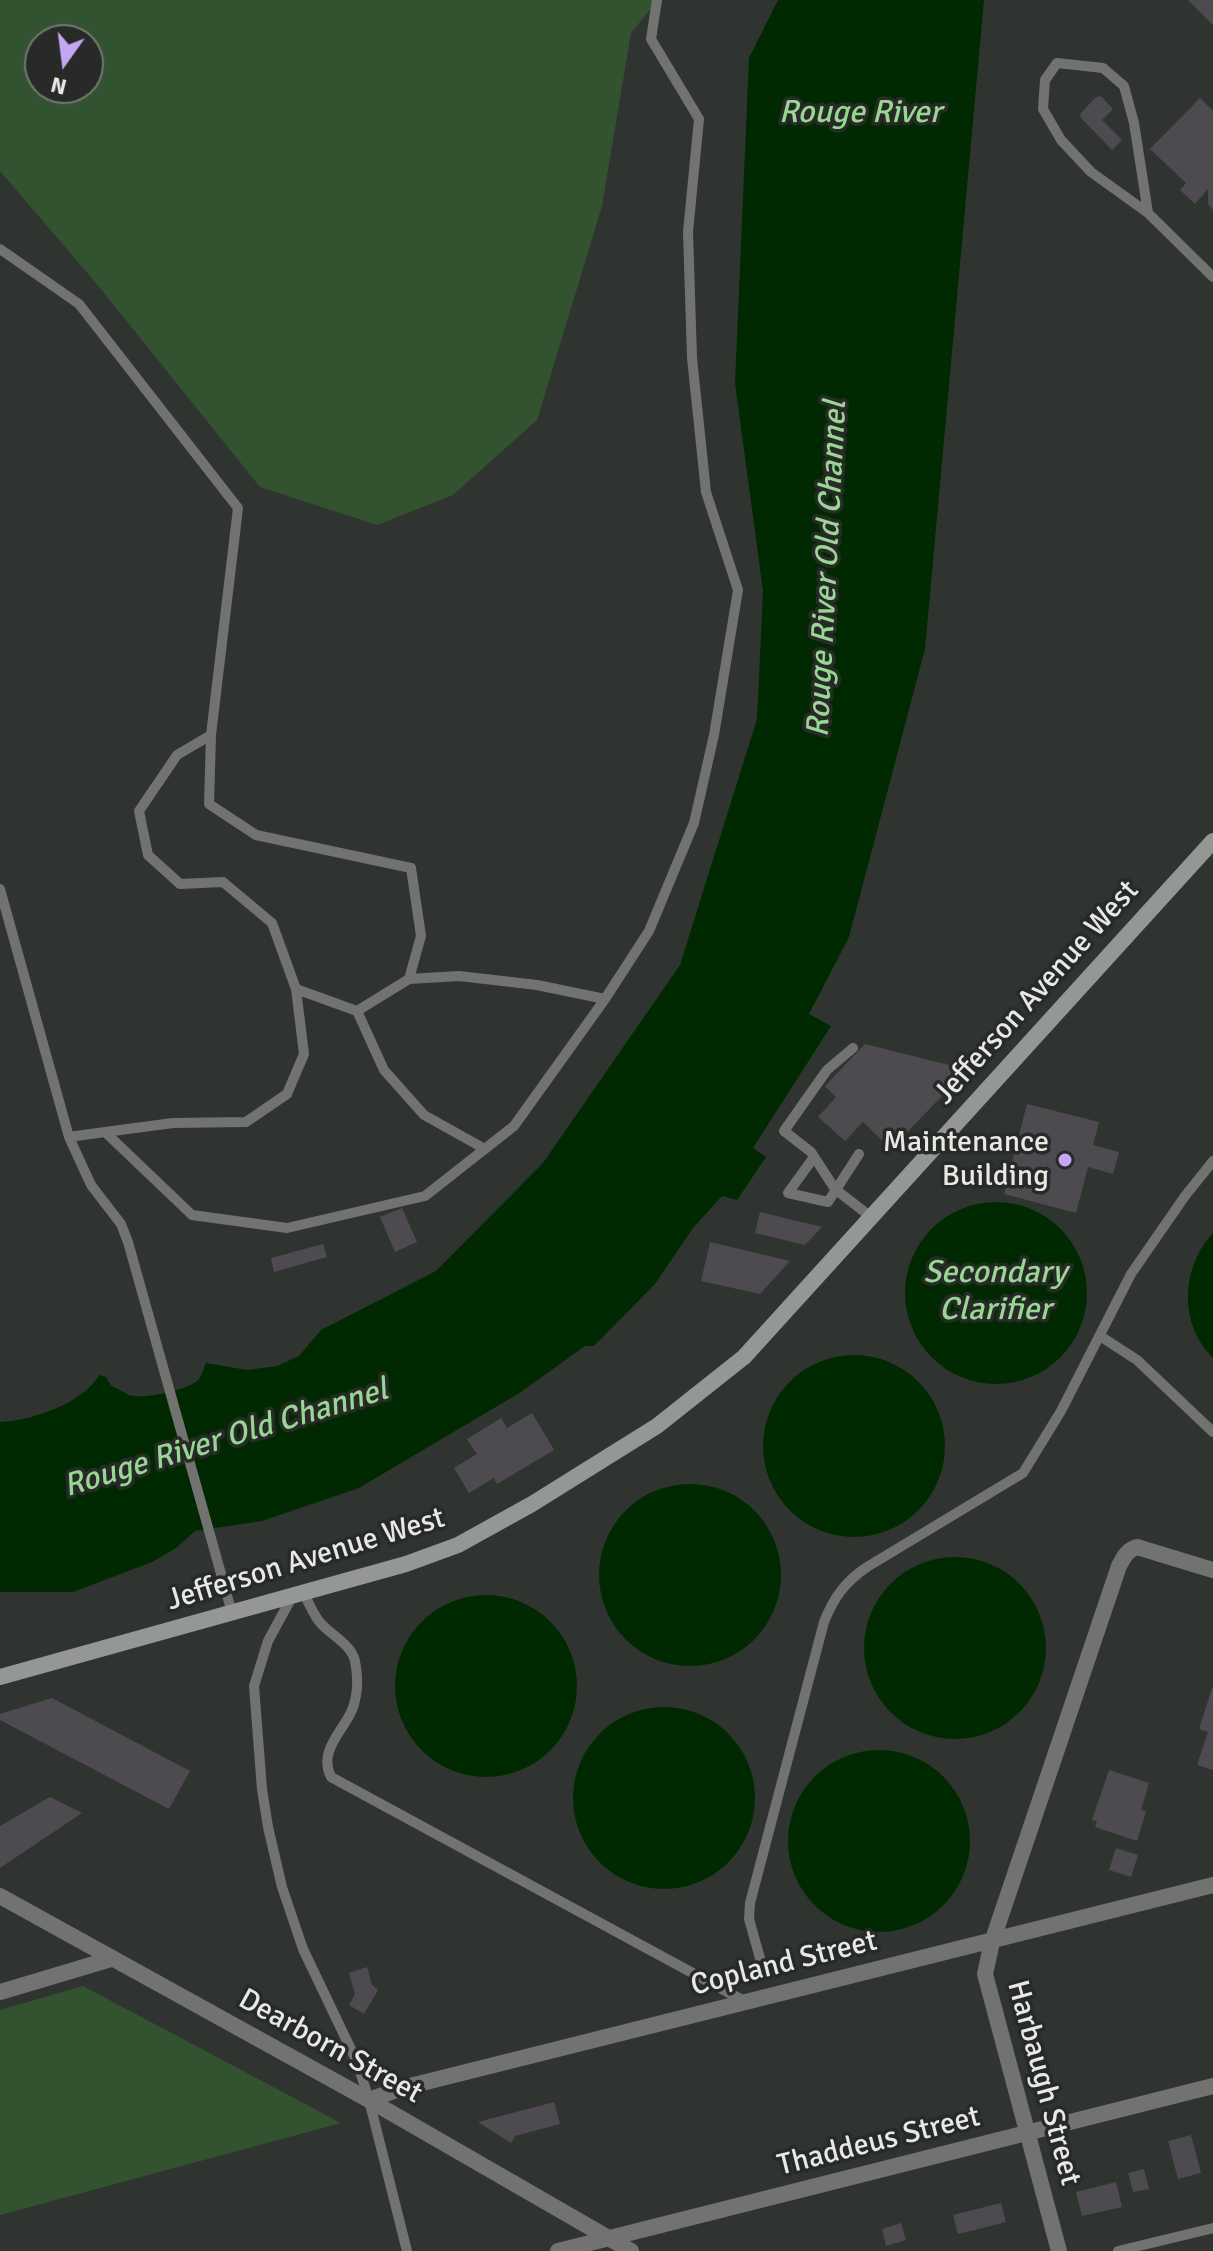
<!DOCTYPE html>
<style>
body{margin:0}
#map{position:relative;width:1213px;height:2251px;overflow:hidden;background:#303430;font-family:Signika,sans-serif}
canvas{display:block}
.north{position:absolute;left:24px;top:24px;width:80px;height:80px;box-sizing:border-box;background:#272a26;border:2px solid #747673;border-radius:50%;rotate:194deg;font-size:22px;font-weight:700;line-height:32px;text-align:center;color:#e7e9e6}
.north::after{content:'';display:block;margin:auto;width:28px;height:36px;background:#c3a7f2;clip-path:polygon(50% 0,100% 100%,50% 72%,0 100%)}
</style>
<div id="map">
<canvas width="1213" height="2251"></canvas>
<div class="north">N</div>
</div>
<script>
const context = document.querySelector('canvas').getContext('2d');
context.lineJoin = 'round';
function paint(path, color) { context.fillStyle = color; context.fill(path, 'evenodd'); }
function stroke(path, color, width, dash) { context.strokeStyle = color; context.lineWidth = width; context.lineCap = dash ? 'butt' : 'round'; context.setLineDash(dash || []); context.stroke(path); }
function drawText(font, color, halo, rows, align = 'center') {
  context.font = font + ' Signika,sans-serif'; context.lineWidth = 7; context.setLineDash([]); context.textBaseline = 'middle'; context.strokeStyle = halo; context.fillStyle = color; for (const [text, x, y, turn = 0] of rows) {
    context.save(); context.translate(x, y); context.rotate((+turn || 0) * Math.PI / 180); context.textAlign = isNaN(turn) ? turn : align; if (halo) context.strokeText(text, 0, 0); context.fillText(text, 0, 0); context.restore();
  }
}
paint(new Path2D(`
 M0,0H658L631,33L602,206L537,420L453,495L377,525L260,487L96,283L0,171ZM40,40H88V88H40Z
 M83,1986L341,2123L0,2215V2010Z`), '#335330');
paint(new Path2D(`
 M778,0H984L925,649L849,937L809,1014L831,1026L753,1148L766,1157L737,1200L722,1196L693,1228L655,1284L594,1346H585L521,1392L359,1488L262,1521L195,1531L176,1548L152,1562L73,1592H0V1422C30,1421 84,1403 99,1375L106,1377L111,1386C118,1388 122,1392 129,1395C143,1400 186,1390 197,1381C202,1377 203,1369 206,1363L247,1370L277,1366L299,1356L321,1330L436,1271L543,1163L680,965L757,719L763,591L735,383L749,58Z
 M905 1293a91 91 0 1 1 182 0a91 91 0 1 1-182 0Z
 M1213,1233V1358C1178,1324 1181,1267 1213,1233Z
 M763 1446a91 91 0 1 1 182 0a91 91 0 1 1-182 0Z
 M599 1575a91 91 0 1 1 182 0a91 91 0 1 1-182 0Z
 M864 1648a91 91 0 1 1 182 0a91 91 0 1 1-182 0Z
 M395 1686a91 91 0 1 1 182 0a91 91 0 1 1-182 0Z
 M573 1798a91 91 0 1 1 182 0a91 91 0 1 1-182 0Z
 M788 1841a91 91 0 1 1 182 0a91 91 0 1 1-182 0Z`), '#002901');
paint(new Path2D(`
 M1188,0H1213V25Z
 M1101,96L1113,109L1102,120L1122,140L1112,150L1081,118L1080,114L1096,97Z
 M1200,98L1213,111V210L1208,204V189L1195,204L1180,190L1186,183L1150,149Z
 M865,1044L961,1068L965,1072L891,1149L863,1122L845,1141L818,1117L836,1097L825,1086Z
 M1027,1104L1099,1122L1093,1145L1119,1152L1113,1174L1088,1167L1076,1213L1004,1194Z
 M402,1208L417,1242L395,1252L380,1217Z
 M760,1212L822,1227L805,1245L755,1233Z
 M710,1242L790,1261L760,1294L701,1281Z
 M323,1244L327,1257L274,1272L271,1258Z
 M532,1413L554,1450L497,1484L494,1478L469,1493L454,1468L477,1454L467,1439L501,1418L507,1428Z
 M1212,1688H1213V1770L1197,1765L1208,1732L1199,1729Z
 M52,1698L190,1771L169,1809L0,1720V1714Z
 M1109,1770L1149,1783L1141,1810L1146,1811L1137,1841L1095,1827L1097,1821L1092,1820Z
 M50,1797L82,1813L0,1868V1826Z
 M1116,1848L1138,1855L1131,1877L1109,1870Z
 M367,1967L372,1985L378,1990L364,2014L349,2005L355,1994L349,1973Z
 M554,2102L560,2124L515,2136L511,2143L478,2122Z
 M1191,2135L1201,2173L1178,2179L1168,2141Z
 M1144,2169L1149,2189L1133,2192L1128,2173Z
 M1116,2182L1122,2207L1082,2216L1076,2192Z
 M1001,2203L1006,2222L958,2234L953,2215Z
 M901,2223L906,2240L886,2246L882,2229Z`), '#4d4b50');
stroke(new Path2D(`
 M1148,213L1134,123L1124,86L1103,68L1057,63L1045,80L1043,109L1061,140L1091,172L1148,213L1213,277
 M0,249L79,304L238,508L211,735L209,804L256,835L411,868L421,936L409,979L459,976L537,985L605,999L649,931L694,823L714,735L738,590L706,492L692,358L688,232L699,119L651,39L657,0
 M211,735L177,755L139,811L148,855L180,884L223,882L272,923L296,989L357,1011L409,979
 M0,889L69,1137L91,1185L121,1224L128,1242L232,1613
 M357,1011L384,1070L424,1115L485,1149
 M853,1048L827,1070L784,1131L811,1152L835,1189L871,1217
 M105,1132L173,1123L246,1122L287,1094L304,1054L296,989
 M69,1137L105,1132L192,1215L287,1228L425,1196L514,1126L605,999
 M814,1157L788,1193L828,1202L859,1154
 M1100,1336L1137,1360L1213,1432
 M303,1592C308,1601 312,1611 318,1620C328,1634 351,1643 355,1661C358,1676 358,1695 352,1710C342,1733 318,1751 331,1777L746,2002
 M293,1595L268,1641L254,1686L262,1789L268,1827L282,1887L303,1949L357,2062L369,2100L407,2251
 M763,1969L749,1919L750,1903L824,1622C834,1597 845,1582 867,1567L1023,1473L1061,1411L1131,1274L1185,1196L1213,1161
 M1118,2251L1213,2228`), '#727371', 10);
stroke(new Path2D(`
 M0,1992L111,1959
 M369,2100L402,2088L1213,1885
 M558,2251L1213,2086
 M1059,2251L985,1974L992,1942L1119,1566C1124,1557 1127,1550 1137,1547L1213,1570`), '#727371', 16);
stroke(new Path2D(`
 M0,1896L369,2100L631,2251`), '#727371', 16);
stroke(new Path2D(`
 M0,1677L406,1564L458,1545L532,1504L657,1426L744,1357L1213,841`), '#949794', 16);
for (const [x, y, r, color] of [
 [1065,1160,8,"#c3a7f2"]
]) { const dot = new Path2D(); dot.arc(x, y, r, 0, 2 * Math.PI); context.fillStyle = color; context.fill(dot); stroke(dot, '#272a26', 3); }
drawText('30px', '#e7e9e6', '#272a26', [
 ["Jefferson Avenue West",1037,993,-48],
 ["Jefferson Avenue West",306,1560,-17],
 ["Copland Street",784,1964,-14],
 ["Dearborn Street",330,2047,29],
 ["Harbaugh Street",1043,2083,75],
 ["Thaddeus Street",879,2142,-14]
]);
drawText('30px', '#e7e9e6', '#272a26', [
 ["Maintenance",1049,1143],
 ["Building",1049,1177]
], 'right');
drawText('italic 32px', '#98d694', '#272a26', [
 ["Rouge River",860,114],
 ["Rouge River Old Channel",828,569,-87],
 ["Secondary",995,1274],
 ["Clarifier",995,1311],
 ["Rouge River Old Channel",226,1439,-17]
]);
</script>
